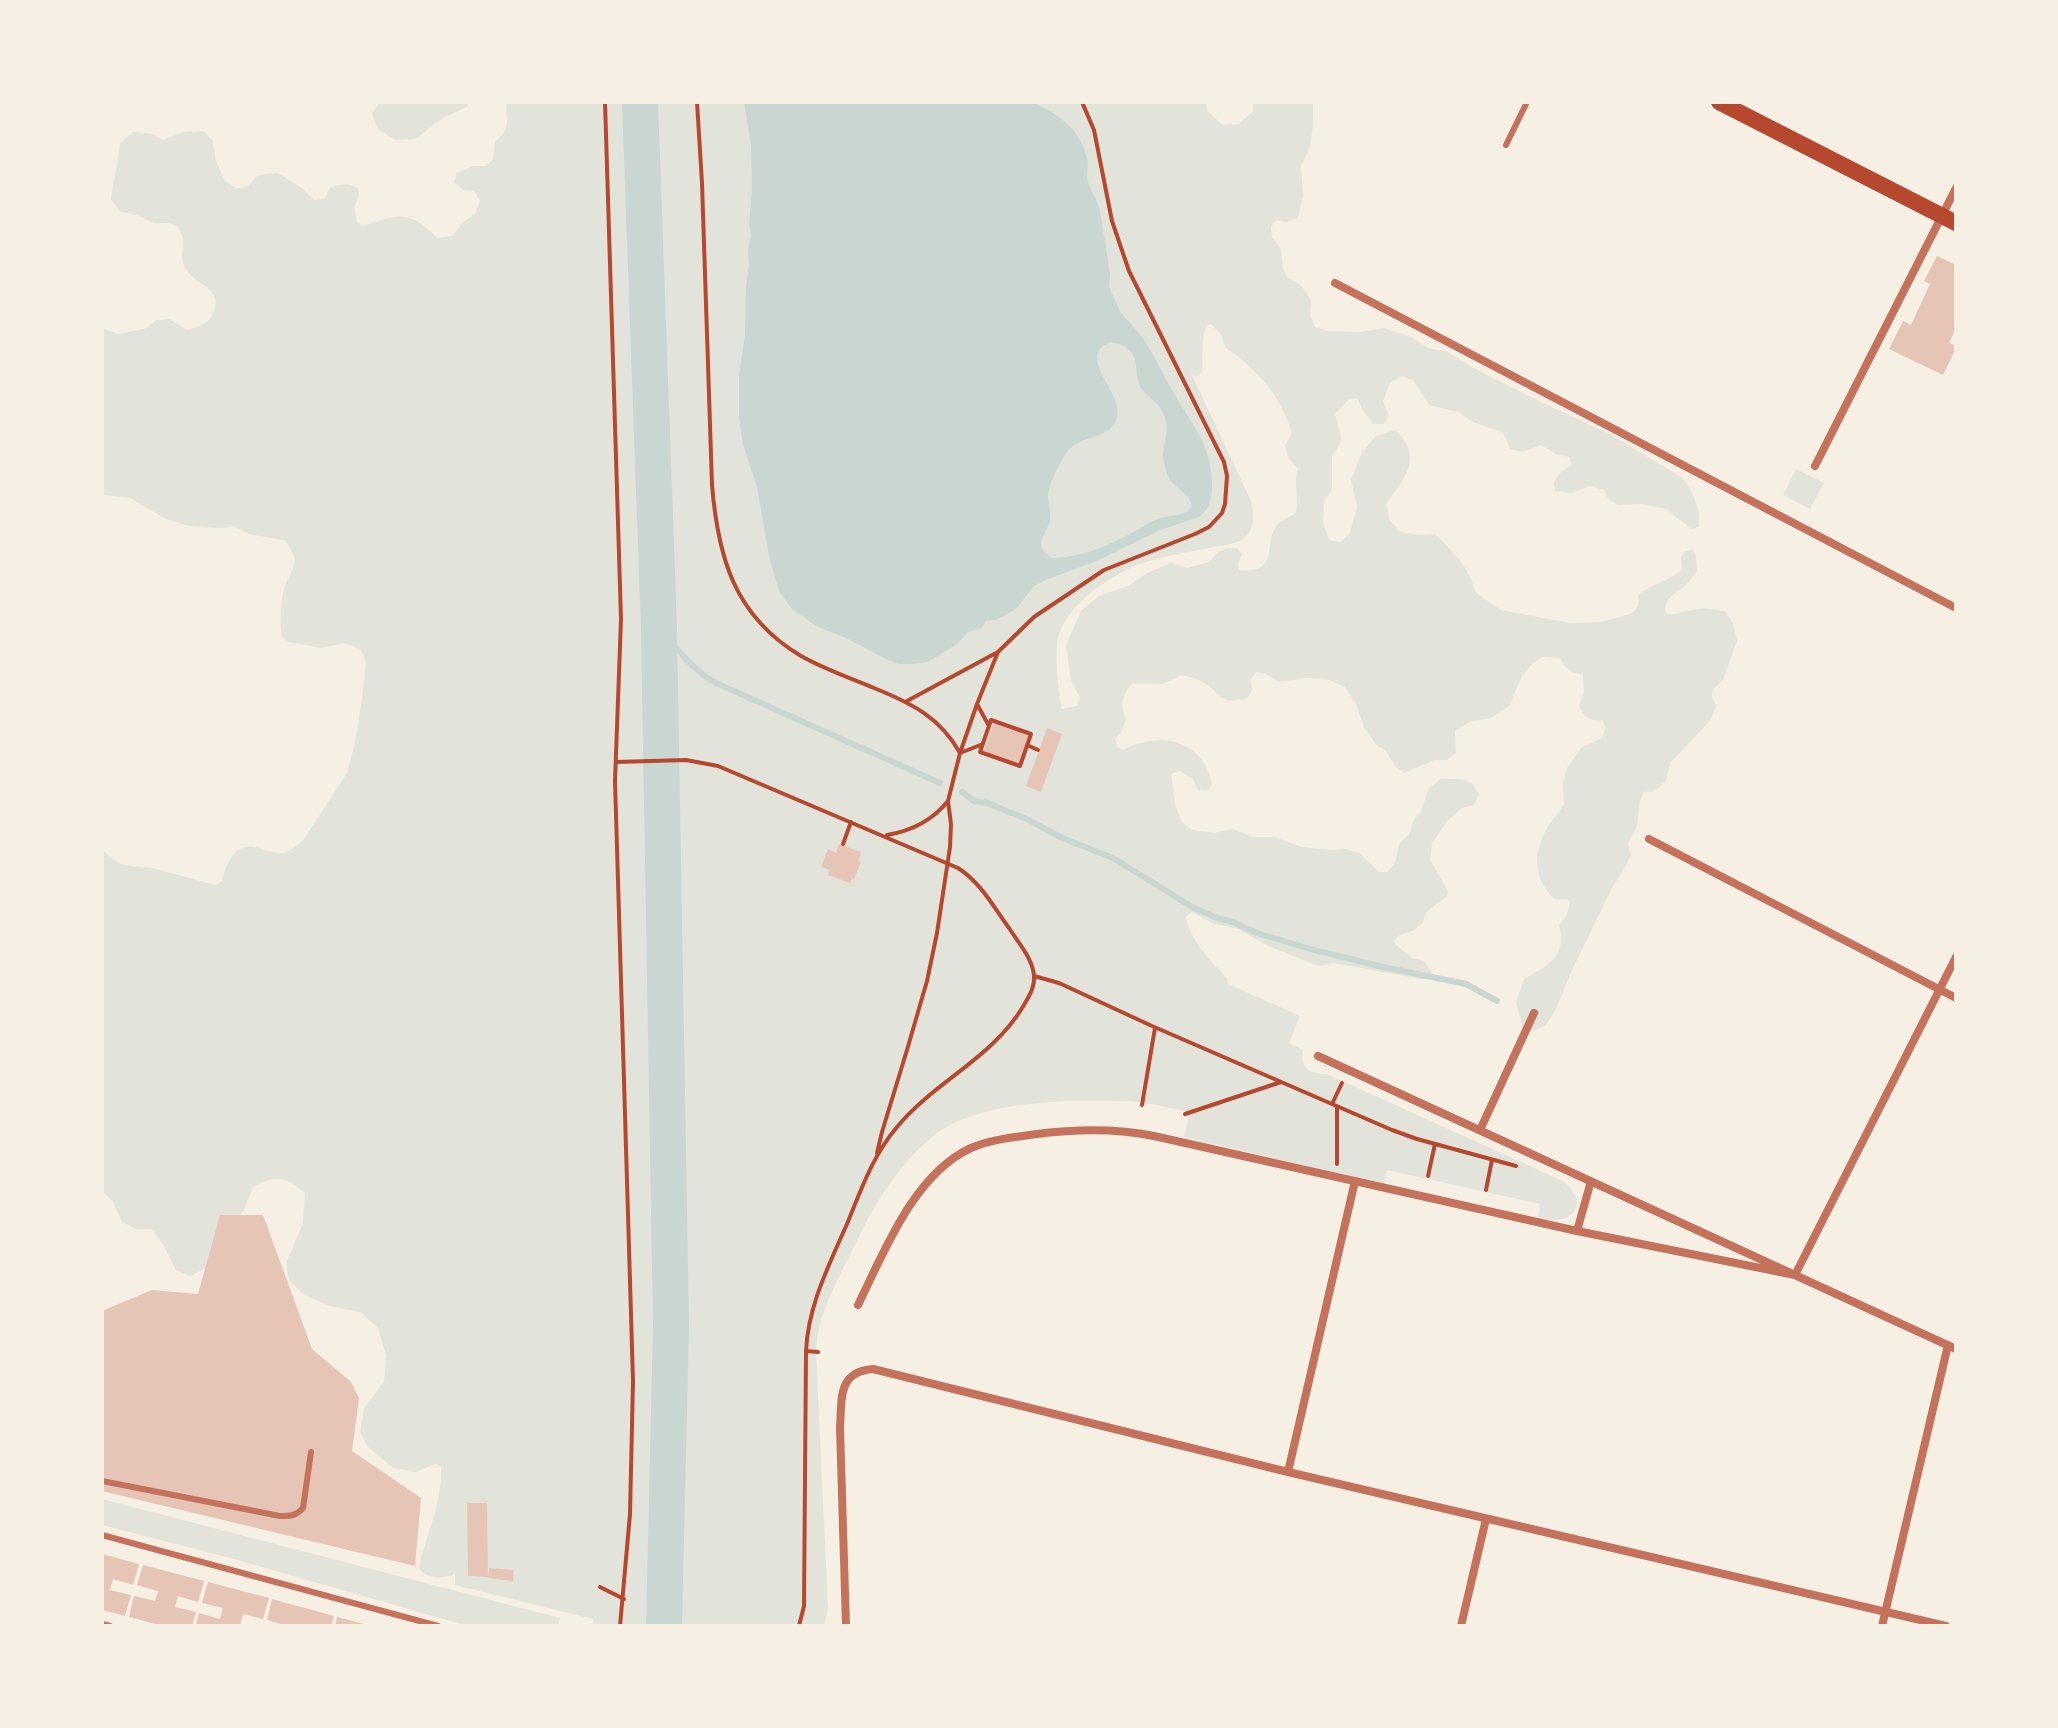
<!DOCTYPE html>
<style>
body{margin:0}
#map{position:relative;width:2058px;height:1728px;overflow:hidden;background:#f6efe4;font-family:"PT Sans Narrow",sans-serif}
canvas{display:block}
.frame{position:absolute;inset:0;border:104px solid #f6efe4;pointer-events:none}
</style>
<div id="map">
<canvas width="2058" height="1728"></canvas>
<div class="frame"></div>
</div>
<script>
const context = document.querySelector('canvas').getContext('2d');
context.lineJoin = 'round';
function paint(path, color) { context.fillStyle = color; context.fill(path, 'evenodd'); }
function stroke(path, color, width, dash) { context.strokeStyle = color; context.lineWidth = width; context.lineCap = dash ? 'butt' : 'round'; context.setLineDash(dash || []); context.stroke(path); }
paint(new Path2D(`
 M379,102H469L467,107L445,117L415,139L395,140L377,128L372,114Z
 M506,102H1206L1207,111L1223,125L1239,124L1253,111V102H1313V125L1310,146L1301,167L1303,196L1298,218L1286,222L1276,220L1271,227L1272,237L1281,249L1283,269L1287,277L1301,285L1311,300L1310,315L1315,327L1329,331L1360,332L1384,328L1411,337L1430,349L1446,351L1481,372L1547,405L1608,433L1683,478L1693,494L1699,513V527L1691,529L1667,509L1642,504L1618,505L1609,500L1604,490L1589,486L1572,493L1555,491L1554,482L1561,472L1571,465L1570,457L1556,454L1541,445L1523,452L1510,449L1503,432L1475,423L1458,412L1429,405L1414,381L1403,376L1390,383L1383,401L1389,416L1384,424H1373L1362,409L1358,399H1349L1335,414L1342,440L1332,457V489L1324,502L1323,522L1329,540L1341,542L1350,533L1357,507L1351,480L1362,452L1376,436L1396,430C1423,457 1406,478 1386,503L1390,520L1400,532L1420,535L1435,534C1453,552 1470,567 1475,592L1501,610L1570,623L1602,622L1633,613L1638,606L1639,594C1654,583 1668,581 1682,570L1681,557L1685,552L1693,549L1696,557L1697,571C1693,577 1689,582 1683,587C1673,595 1665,598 1665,613C1675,616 1681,612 1691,610C1704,608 1714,608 1726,612L1734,626L1737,641L1723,680L1713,689L1712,697L1716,706L1711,720L1671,762L1665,782L1654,791L1644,792L1640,800L1637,826L1628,843L1631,855L1623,871L1612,888L1573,968L1555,1011L1545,1026L1532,1031L1522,1025L1516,1003L1524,979C1549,965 1567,957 1559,925L1567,915L1570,902L1567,899L1555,900C1536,880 1532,862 1543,836C1547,826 1558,814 1564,804L1563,783L1567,768L1581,748L1602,738L1606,727L1602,720C1589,721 1585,718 1579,706L1584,691L1583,674C1570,673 1566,669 1560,658L1542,657L1532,664L1522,676L1509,706L1491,718L1471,721L1455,731L1456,753L1447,760H1434L1404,773L1395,766L1385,750L1377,746L1364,727L1356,704L1345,687L1327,679L1307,678L1279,682L1266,674L1257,672L1250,680L1253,689L1247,698C1217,706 1222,692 1201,681C1196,678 1188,677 1182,675L1162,684L1133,683C1123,693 1119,705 1126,719L1121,733L1115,739L1118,747L1123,750C1159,730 1205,740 1212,785L1207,791L1198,790L1193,779L1180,771L1171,774L1175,804L1182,822L1192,830L1214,833L1233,829L1253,837H1274L1302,847L1332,850L1346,849L1359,853L1379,872H1387C1389,870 1394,864 1395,862C1400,849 1395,844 1409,835L1413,821L1421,811L1429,788L1441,779H1462L1473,784L1479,795L1474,805L1462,808L1447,821L1432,843L1430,860L1448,891L1447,896L1426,912L1423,922L1414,930L1398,936L1394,940L1395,944L1412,958L1424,961L1433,974L1431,978L1421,979L1333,963L1321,966L1311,963L1266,945L1238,929L1212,923L1192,912L1186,917C1191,942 1210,960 1227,978L1228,984L1300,1016L1289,1043L1303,1050C1299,1068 1311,1074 1327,1074L1563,1181C1593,1206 1570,1227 1538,1218L1540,1204L1387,1170L1384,1184L1184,1137L1188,1119L1185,1111C1169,1108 1152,1103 1136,1102C1082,1099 984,1099 939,1132C900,1160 873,1206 853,1249C837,1281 817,1316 816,1352L828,1608L824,1626H592L593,1619L455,1585V1574C442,1579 428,1579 419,1569C420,1557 424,1549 427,1538C435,1515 442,1490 441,1466L435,1464L416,1472L393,1468L367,1446L360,1432L364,1408L384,1382L386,1355L378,1328L360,1312L330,1306L304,1295L289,1280L286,1263L303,1223L305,1193C286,1177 276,1174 253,1187L244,1210L224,1236L210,1266L190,1276L176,1270L164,1246L151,1229H137L122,1222L113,1202L105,1193H102V850L122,865L152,868L216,885L222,881C226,865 234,843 254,847C262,848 271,853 279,853C288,853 295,847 302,842L347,773L356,739L362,697L366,661L360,649L345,643L321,648L289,642L282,637C280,622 280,608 283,593C288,569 306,566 284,540L248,534L234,526L221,528L189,526L166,519L130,498L102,495V328L118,334L144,329L157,320L169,319L187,330C197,327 208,325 213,314C225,288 196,286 186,269C178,256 185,250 183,238C182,233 179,230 177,226L168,223H154L139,216L119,211L111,199C113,180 119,162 120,143L133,132L153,134L163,140L184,132L204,131L213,141L216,161L225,181L236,188L247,187L258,175L278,173L303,189L314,200L325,198L330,187L347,184L358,188L359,196L354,207L357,222L363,226C397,214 411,210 437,238L452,236L462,223L475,214L480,201L474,191L463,190L454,182L457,173L472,166H486L493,159L495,142C512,127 506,122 506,102ZM1211,324L1221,335L1226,348C1257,369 1281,396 1292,433L1285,445L1288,458L1298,469C1293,484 1299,498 1296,513C1291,516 1283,519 1279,523C1261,540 1283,574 1239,570L1238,563L1242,555L1238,549L1227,548L1218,552L1209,562L1187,568L1171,563L1147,573L1128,586L1099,596L1081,611L1066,645L1071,680L1080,698L1077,706L1062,709C1058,693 1054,648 1059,634C1070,603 1108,577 1137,565C1167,554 1204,550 1235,543C1255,536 1255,519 1251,501L1191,373L1196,377L1202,372L1203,339L1206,326Z
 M1796,469L1824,483L1810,509L1783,495Z
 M102,1499L560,1618L558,1626H468L234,1559L102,1525Z`), '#e2e4dc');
paint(new Path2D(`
 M744,102H1032C1059,115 1079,127 1087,158C1089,166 1086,174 1088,182C1091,192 1098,200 1100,211L1110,273L1109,287L1121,313C1129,322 1138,331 1145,341C1156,359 1164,377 1175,395C1194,429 1211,443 1212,484C1212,497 1210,509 1199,517L1158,531L1099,560L1043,581L1033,587L1016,609L996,620L986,621L982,628L968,632L957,644L928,662L914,664H899L888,660L846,638L816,626L792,609L779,591L770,561L757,487L743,445L739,417V375L745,335L746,288L749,264L748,250L751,235L749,226L752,188L751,145ZM1111,342C1147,349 1130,372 1142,389C1150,400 1162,405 1165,418C1169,431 1164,443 1163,455C1163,461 1166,468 1167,474C1173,489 1191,493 1192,507C1181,518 1171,514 1158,519C1151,521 1147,525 1141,528C1115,543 1082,558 1052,558C1031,545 1046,536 1050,521C1051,513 1048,504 1048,496C1048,485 1061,460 1068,451C1080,436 1105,439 1115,423C1131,397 1071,356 1111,342Z`), '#c9d6d2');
stroke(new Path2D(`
 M659,629C676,648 694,671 716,683L940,783
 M962,792L974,801L987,803L1029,820L1062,838L1113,858L1194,908L1219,919L1230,921L1257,933L1314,950L1383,967L1466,984L1497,1001`), '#c9d6d2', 6);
stroke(new Path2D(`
 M640,102L659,629L671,1325L664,1626`), '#c9d6d2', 36);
paint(new Path2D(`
 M1937,256L1956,265V328L1949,343L1956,346V348L1943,375L1889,349L1903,321L1911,325L1930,284L1924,281Z
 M993,723L1028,735L1019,764L984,751Z
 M1047,728L1062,734L1041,792L1026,786Z
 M839,844L861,852L858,861L861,862L854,879L852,878L850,883L828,875L830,870L821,867L828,849L836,853Z
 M220,1215H263L312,1349L351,1382L359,1398L352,1451L421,1498L415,1566L102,1491V1311L152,1290L198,1294Z
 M467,1503H487L488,1577L468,1576Z
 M102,1554L139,1564L133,1585L113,1579L110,1590L131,1595L125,1616L102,1610Z
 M143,1565L204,1581L198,1602L178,1596L175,1607L196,1612L192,1626H163L129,1617L134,1596L155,1601L158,1591L137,1585Z
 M489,1568L514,1570L513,1581L488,1578Z
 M208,1582L269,1598L263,1619L243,1614L240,1626H196L199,1613L220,1619L223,1608L202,1603Z
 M272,1599L334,1616L331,1626H288L267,1620Z
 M337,1617L368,1625V1626H335Z`), '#e6c5b7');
stroke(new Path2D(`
 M605,102L621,619L615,781L633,1381L630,1514L620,1626
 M697,102L702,183L712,485C718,557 734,616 801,656C824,669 850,678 874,688C911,703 940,717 960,753
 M907,701L996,653
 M977,704L989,726
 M991,720L1031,734L1020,766L980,752Z
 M1027,745L1038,750
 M960,753L983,744
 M616,762L686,760L718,766L958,868C981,883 993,906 1009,928C1018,942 1033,959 1034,976C1035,987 1029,996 1024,1005C993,1058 935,1081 897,1127C873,1155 861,1190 847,1224C829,1265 808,1306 806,1351L804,1606L799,1626
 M887,835C911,831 932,821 948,801
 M843,844L851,822
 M1034,976L1059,983L1152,1026L1392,1130L1417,1139L1516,1166
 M1332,1104L1342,1083
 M1142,1105L1155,1028
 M1185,1114L1281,1082
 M877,1153L882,1132L907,1050L927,981L937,933L950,847L951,824L948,801L960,753L977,704L998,652L1034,617L1104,570L1195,534L1209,527L1222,513L1225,504L1227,476L1224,462L1129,271L1112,221L1094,130L1082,102
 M1337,1164V1106
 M1428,1176L1435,1144
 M1486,1190L1492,1160
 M806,1351L818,1352
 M600,1587L624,1599`), '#b5482f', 4);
stroke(new Path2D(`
 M1506,145L1527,102
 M102,1481L280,1516C291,1516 296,1516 303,1508L311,1452
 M102,1535L438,1626
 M102,1624L110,1626`), '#c5725c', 6);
stroke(new Path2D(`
 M1335,283L1956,608
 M1815,466L1956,188
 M1649,839L1956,998
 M1318,1056L1956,1349
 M1480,1130L1534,1013
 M1577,1231L1591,1181
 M858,1305C884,1252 914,1174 971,1148C991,1139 1016,1137 1037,1134C1077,1129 1115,1128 1154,1136L1577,1231L1795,1275L1956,957
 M1288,1472L1355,1181
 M846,1626L840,1428C842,1399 837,1372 873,1369L1288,1472L1946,1626
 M1461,1626L1486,1519
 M1882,1626L1948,1345`), '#c5725c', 8);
stroke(new Path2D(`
 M1719,102L1956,223`), '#b5482f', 16);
</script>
